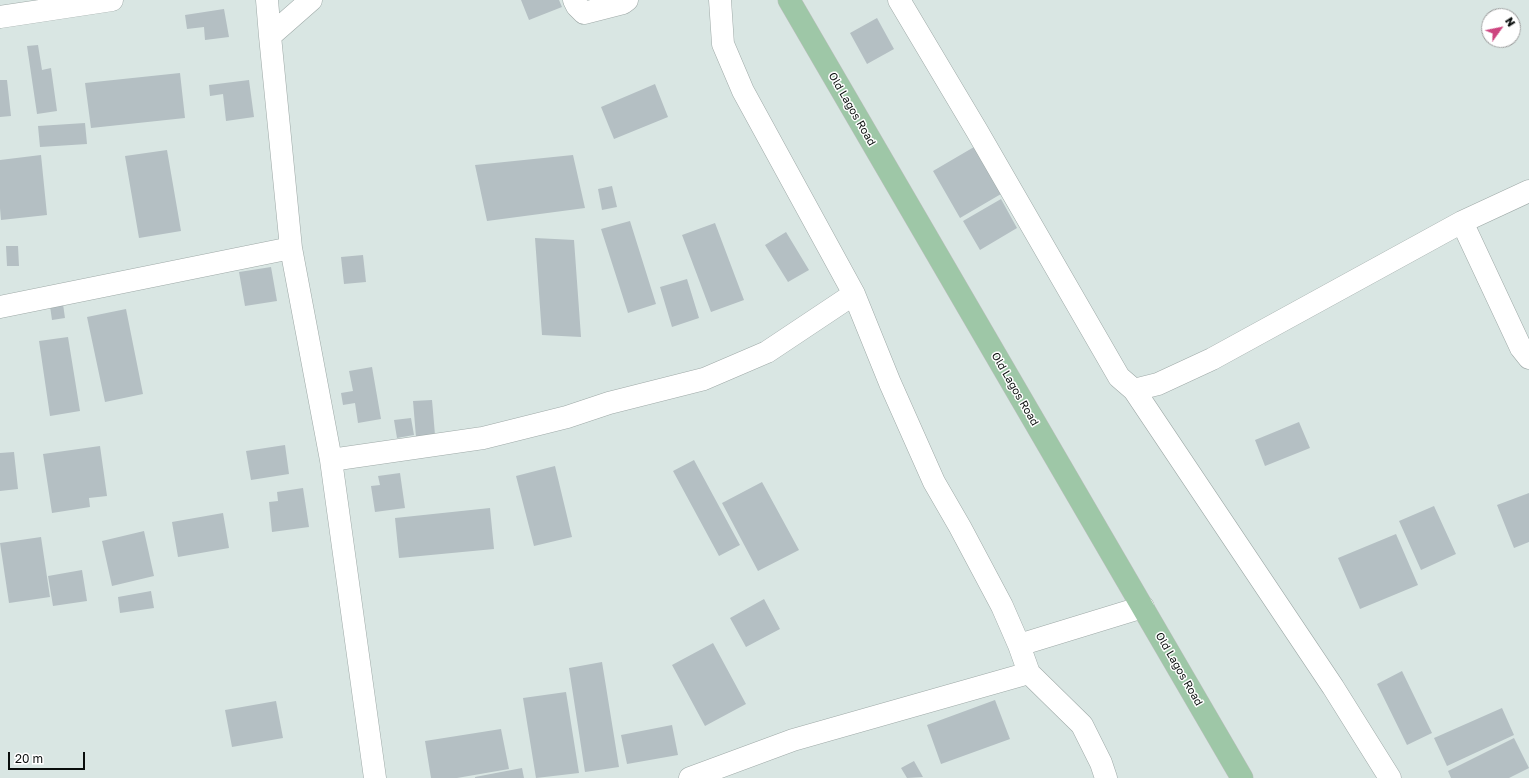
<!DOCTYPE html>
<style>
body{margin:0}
#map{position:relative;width:1529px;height:778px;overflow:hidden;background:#d9e6e3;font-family:"Golos Text",sans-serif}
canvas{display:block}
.north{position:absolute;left:1481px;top:8px;width:40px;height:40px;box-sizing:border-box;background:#fff;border:1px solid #9d9e9e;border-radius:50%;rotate:57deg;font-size:11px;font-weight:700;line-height:16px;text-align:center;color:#090d0c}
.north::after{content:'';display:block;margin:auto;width:14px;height:18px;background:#cd447f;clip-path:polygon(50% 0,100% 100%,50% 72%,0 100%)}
.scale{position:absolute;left:8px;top:752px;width:77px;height:18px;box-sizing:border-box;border:2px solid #090d0c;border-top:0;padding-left:5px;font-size:12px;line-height:14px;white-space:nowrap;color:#090d0c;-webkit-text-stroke:3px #fff;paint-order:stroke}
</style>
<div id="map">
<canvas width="1529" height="778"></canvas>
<div class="north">N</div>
<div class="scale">20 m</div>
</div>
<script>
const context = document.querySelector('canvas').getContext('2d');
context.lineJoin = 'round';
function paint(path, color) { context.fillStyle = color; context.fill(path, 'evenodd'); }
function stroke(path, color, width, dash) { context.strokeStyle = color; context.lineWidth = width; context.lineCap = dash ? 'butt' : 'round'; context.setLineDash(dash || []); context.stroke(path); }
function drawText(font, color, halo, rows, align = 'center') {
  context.font = font + ' "Golos Text",sans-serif'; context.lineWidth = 3; context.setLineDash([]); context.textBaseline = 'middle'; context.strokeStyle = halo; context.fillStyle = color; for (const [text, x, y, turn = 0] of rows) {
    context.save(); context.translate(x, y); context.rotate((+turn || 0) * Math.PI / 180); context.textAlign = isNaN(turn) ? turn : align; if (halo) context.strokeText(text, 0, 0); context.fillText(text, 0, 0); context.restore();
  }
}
paint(new Path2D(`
 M521,0H559L562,7L529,20Z
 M224,9L229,37L205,40L204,27L187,29L185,15Z
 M877,18L894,49L867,64L850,33Z
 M38,45L42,70L51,68L57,111L37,114L27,46Z
 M180,73L185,118L91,128L85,83Z
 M0,80H7L11,116L0,117Z
 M249,80L254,117L226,121L223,94L210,96L209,85Z
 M655,84L668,117L614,139L601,107Z
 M85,123L87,144L40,147L38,126Z
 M974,147L1001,194L960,218L933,171Z
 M167,150L181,231L139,238L125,156Z
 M41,155L47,215L1,220L0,208V160Z
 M573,155L585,208L487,221L475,165Z
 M612,186L617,207L602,210L598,189Z
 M1001,199L1017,228L980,250L963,221Z
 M630,221L656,304L628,313L601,229Z
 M715,223L744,300L711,312L682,235Z
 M786,232L809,270L788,282L765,245Z
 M535,238L574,240L581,337L542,335Z
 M6,246H18L19,266H7Z
 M363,255L366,282L344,284L341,257Z
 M271,267L277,301L245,306L239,272Z
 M687,279L699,318L672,327L660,287Z
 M62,297L65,318L52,320L49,299Z
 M126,309L143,394L105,402L87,317Z
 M68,337L80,411L50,416L39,341Z
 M372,367L381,419L358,423L355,403L343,405L341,393L353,391L349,371Z
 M432,400L435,435L416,437L413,401Z
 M411,418L414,435L397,438L394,420Z
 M1299,422L1310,448L1265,466L1255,440Z
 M285,445L289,474L251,480L246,451Z
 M100,446L107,496L89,498L90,507L52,513L43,454Z
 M14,452L18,489L0,491V453Z
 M694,460L740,545L719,556L673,471Z
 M555,466L572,537L534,546L516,476Z
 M400,473L405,508L375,512L371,486L380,485L378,476Z
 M762,482L799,550L758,571L722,503Z
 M303,488L309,527L272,532L269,502L278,501L277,492Z
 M1529,493V542L1514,548L1497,505Z
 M1434,506L1456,554L1421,570L1399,521Z
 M490,508L494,549L399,558L395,518Z
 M223,513L229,548L178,557L172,522Z
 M144,531L154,576L112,586L102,541Z
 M1396,534L1418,585L1360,609L1338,558Z
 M41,537L50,597L9,603L0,543Z
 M82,570L87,601L53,606L48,576Z
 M151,591L154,608L120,613L118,597Z
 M764,599L780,629L746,647L730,618Z
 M713,643L746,704L705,726L672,665Z
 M602,662L619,767L585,772L569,668Z
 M1402,671L1432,733L1407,745L1377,684Z
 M566,692L579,773L536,778L523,698Z
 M995,700L1010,739L941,764L927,725Z
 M276,701L283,738L232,747L225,710Z
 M1502,708L1514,735L1447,766L1434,738Z
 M672,725L678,755L627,764L621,735Z
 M501,729L509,769L457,778H431L425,741Z
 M1514,738L1529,768L1509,778H1451L1448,771Z
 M914,761L923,777L907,778L901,768Z
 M522,768L524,778H475V777Z`), '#b4bfc3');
const minor = new Path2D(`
 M267,0L270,36
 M311,0L270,36L291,248L331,460L375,778
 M574,0L577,6L584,13L623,3L627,0
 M720,0L723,44L743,91L854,294L890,383L934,482L960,527L1002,606L1019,645L1029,673L1082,725L1101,763L1106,778
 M899,0L977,131L1119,377L1134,390L1333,687L1390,778
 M0,17L112,0
 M1462,222L1521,348L1529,358
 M0,307L291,248
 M1134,390L1158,384L1212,359L1462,222L1529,191
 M331,460L483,438L567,417L609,403L704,379L767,352L854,294
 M1019,645L1143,607
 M690,778L793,740L1029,673`);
const major = new Path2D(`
 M789,0L1242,778`);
stroke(minor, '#9ea9a7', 23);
stroke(major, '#bfc0c0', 23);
stroke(minor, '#fff', 22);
stroke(major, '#9ec7a7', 22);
drawText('11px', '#090d0c', '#fff', [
 ["Old Lagos Road",852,109,60],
 ["Old Lagos Road",1015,389,60],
 ["Old Lagos Road",1179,669,60]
]);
</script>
